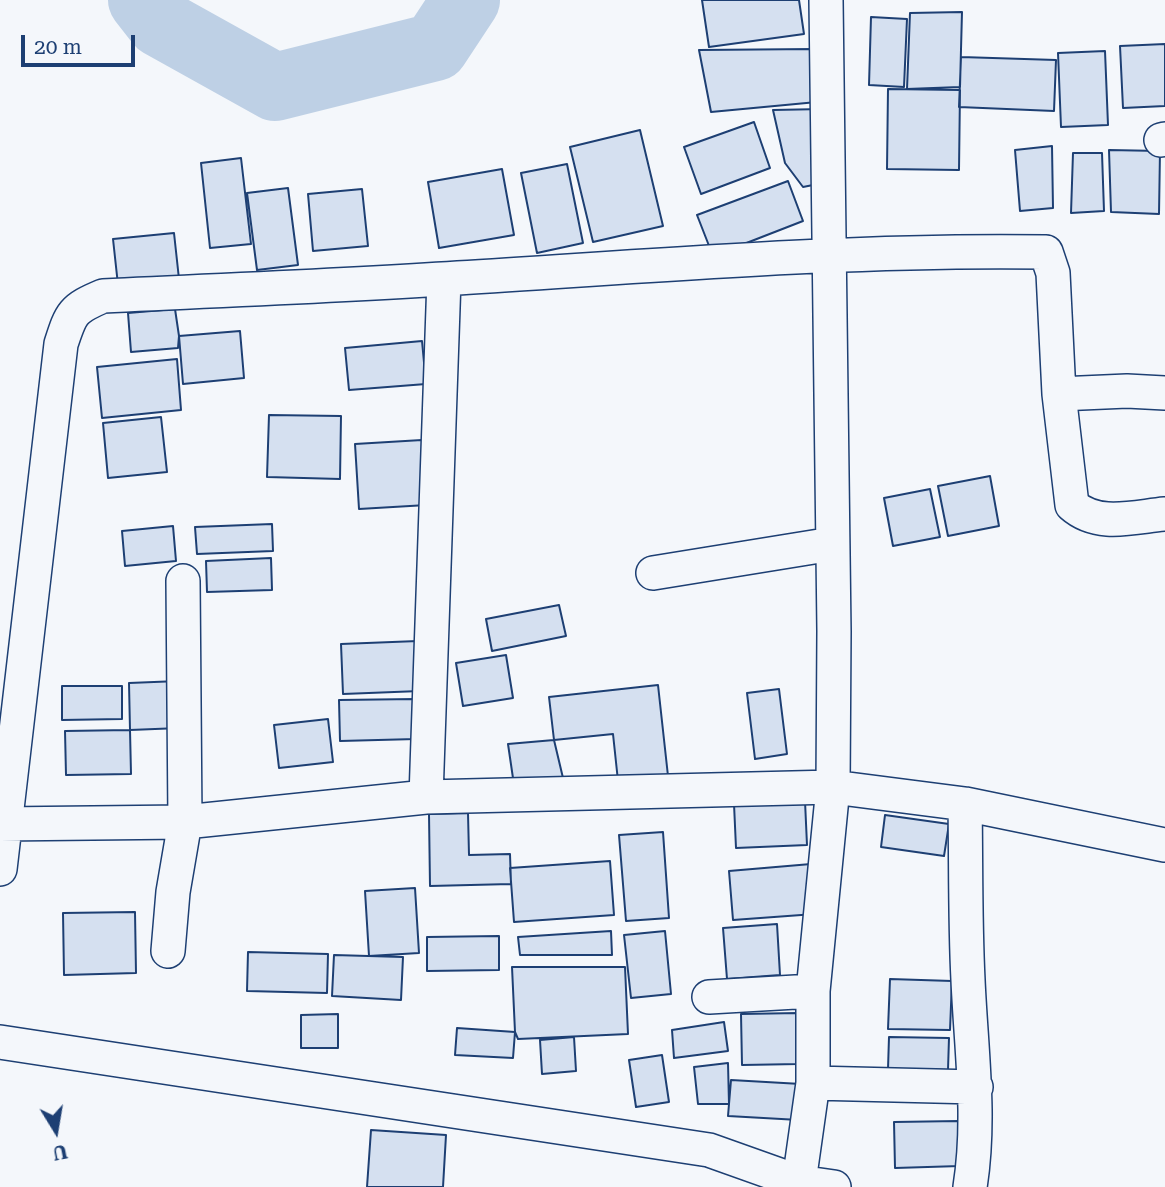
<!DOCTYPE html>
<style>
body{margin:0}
#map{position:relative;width:1165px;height:1187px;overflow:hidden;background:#f4f7fb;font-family:"Roboto Serif",serif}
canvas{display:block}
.north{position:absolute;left:21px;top:1096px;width:70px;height:70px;-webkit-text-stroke:5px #f4f7fb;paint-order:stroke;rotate:169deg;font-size:19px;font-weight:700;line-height:28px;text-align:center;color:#1d3f73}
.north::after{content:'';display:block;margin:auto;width:24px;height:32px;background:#1d3f73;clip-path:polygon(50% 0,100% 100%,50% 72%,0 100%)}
.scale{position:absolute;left:21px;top:35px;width:114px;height:32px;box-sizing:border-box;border:4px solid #1d3f73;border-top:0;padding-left:9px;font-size:21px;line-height:24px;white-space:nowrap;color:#1d3f73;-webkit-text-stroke:5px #f4f7fb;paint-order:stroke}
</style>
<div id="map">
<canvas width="1165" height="1187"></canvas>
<div class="north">U</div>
<div class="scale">20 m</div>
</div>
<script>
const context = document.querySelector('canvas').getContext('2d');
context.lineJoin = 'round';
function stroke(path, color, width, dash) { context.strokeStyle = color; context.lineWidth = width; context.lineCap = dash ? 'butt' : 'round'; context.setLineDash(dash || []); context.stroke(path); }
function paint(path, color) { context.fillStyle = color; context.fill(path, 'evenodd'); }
stroke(new Path2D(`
 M142,0L160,23L275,87L435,47L466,0`), '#bed0e5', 68);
const building = new Path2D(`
 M702,0H799L804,34L709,47Z
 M962,12L960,87L907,89L910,13Z
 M871,17L907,19L904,87L869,85Z
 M1165,44V106L1123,108L1120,46Z
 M815,49L817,102L711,112L699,50Z
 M1105,51L1108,125L1061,127L1058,53Z
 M961,57L1056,60L1054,111L959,107Z
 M888,89L960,90L959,170L887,169Z
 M823,109V183L803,187L785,163L773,110Z
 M754,122L770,168L701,194L684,147Z
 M640,130L663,226L593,242L570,147Z
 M1052,146L1053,208L1020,211L1015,150Z
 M1109,150L1160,151L1159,214L1111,212Z
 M1073,153H1102L1104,211L1071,213Z
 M241,158L251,244L210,248L201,163Z
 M567,164L583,243L537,253L521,173Z
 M502,169L514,235L439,248L428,182Z
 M788,181L803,221L713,256L697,215Z
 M288,188L298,265L257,270L247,193Z
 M362,189L368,246L313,251L308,194Z
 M174,233L179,279L118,285L113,239Z
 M175,309L179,336L178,348L131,352L128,313Z
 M240,331L244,378L183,384L179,336Z
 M422,341L426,384L349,390L345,348Z
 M177,359L181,410L102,418L97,367Z
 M269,415L341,416L340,479L267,477Z
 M161,417L167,472L108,478L103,423Z
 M422,440L427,505L359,509L355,444Z
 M990,476L999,526L948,536L938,486Z
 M930,489L940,537L893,546L884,498Z
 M272,524L273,551L197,554L195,527Z
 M173,526L176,561L125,566L122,531Z
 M271,558L272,590L207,592L206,561Z
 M559,605L566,636L492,651L486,619Z
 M418,641L420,691L343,694L341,644Z
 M506,655L513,698L463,706L456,663Z
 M179,681L180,728L130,730L129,683Z
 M658,685L668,776L618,781L613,734L554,740L549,697Z
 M62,686H122V719L62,720Z
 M779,689L787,754L755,759L747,693Z
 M416,699V739L340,741L339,700Z
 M328,719L333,762L279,768L274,725Z
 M130,730L131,774L66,775L65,731Z
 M554,740L563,778L514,785L508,744Z
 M805,801L807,845L736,848L734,804Z
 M468,813L469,855L510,854L511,884L430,886L429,814Z
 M885,815L949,824L944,856L881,847Z
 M663,832L669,918L626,921L619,835Z
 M610,861L614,915L514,922L510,868Z
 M811,864L815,914L733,920L729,871Z
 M415,888L419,953L369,956L365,891Z
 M135,912L136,973L64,975L63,913Z
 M777,924L780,975L727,979L723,928Z
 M611,931L612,955H520L518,937Z
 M665,931L671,994L631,998L624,935Z
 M499,936V970L427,971V937Z
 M248,952L328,954L327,993L247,991Z
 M334,955L403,957L401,1000L332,996Z
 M512,967H625L628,1034L518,1039L515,1032Z
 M890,979L952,981L950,1030L888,1029Z
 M799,1013V1064L742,1065L741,1014Z
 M338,1014V1048H301V1015Z
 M724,1022L728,1051L674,1058L672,1030Z
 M457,1028L515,1032L513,1058L455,1055Z
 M574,1037L576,1071L542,1074L540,1040Z
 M889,1037L949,1038L948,1070L888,1069Z
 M662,1055L669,1102L636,1107L629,1060Z
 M728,1063L729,1104H698L694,1067Z
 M731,1080L801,1084L799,1120L728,1116Z
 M959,1121L960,1166L895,1168L894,1122Z
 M371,1130L446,1135L443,1187H367Z`);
paint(building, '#d5e0f0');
stroke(building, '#1d3f73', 2);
const minor = new Path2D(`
 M1161,140L1165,139
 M1059,394L1127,391L1165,393
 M653,573L832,544
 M426,797L444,279
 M965,804C966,862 965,921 968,980C971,1049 981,1118 970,1187
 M0,824L185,822L426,797L833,787L965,804L1165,845
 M0,869L61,344C71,313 72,309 103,296C221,290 340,286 458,278C654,266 849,249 1046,252L1053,273L1059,394L1072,505C1098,528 1133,517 1165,514
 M168,951L173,892L185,822L183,581
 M709,997L813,991
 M0,1042L709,1150L799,1182L834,1187
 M813,1083L976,1087
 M799,1182L813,1083V991L833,787L834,631L826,0`);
stroke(minor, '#1d3f73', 36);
stroke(minor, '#f4f7fb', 33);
</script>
